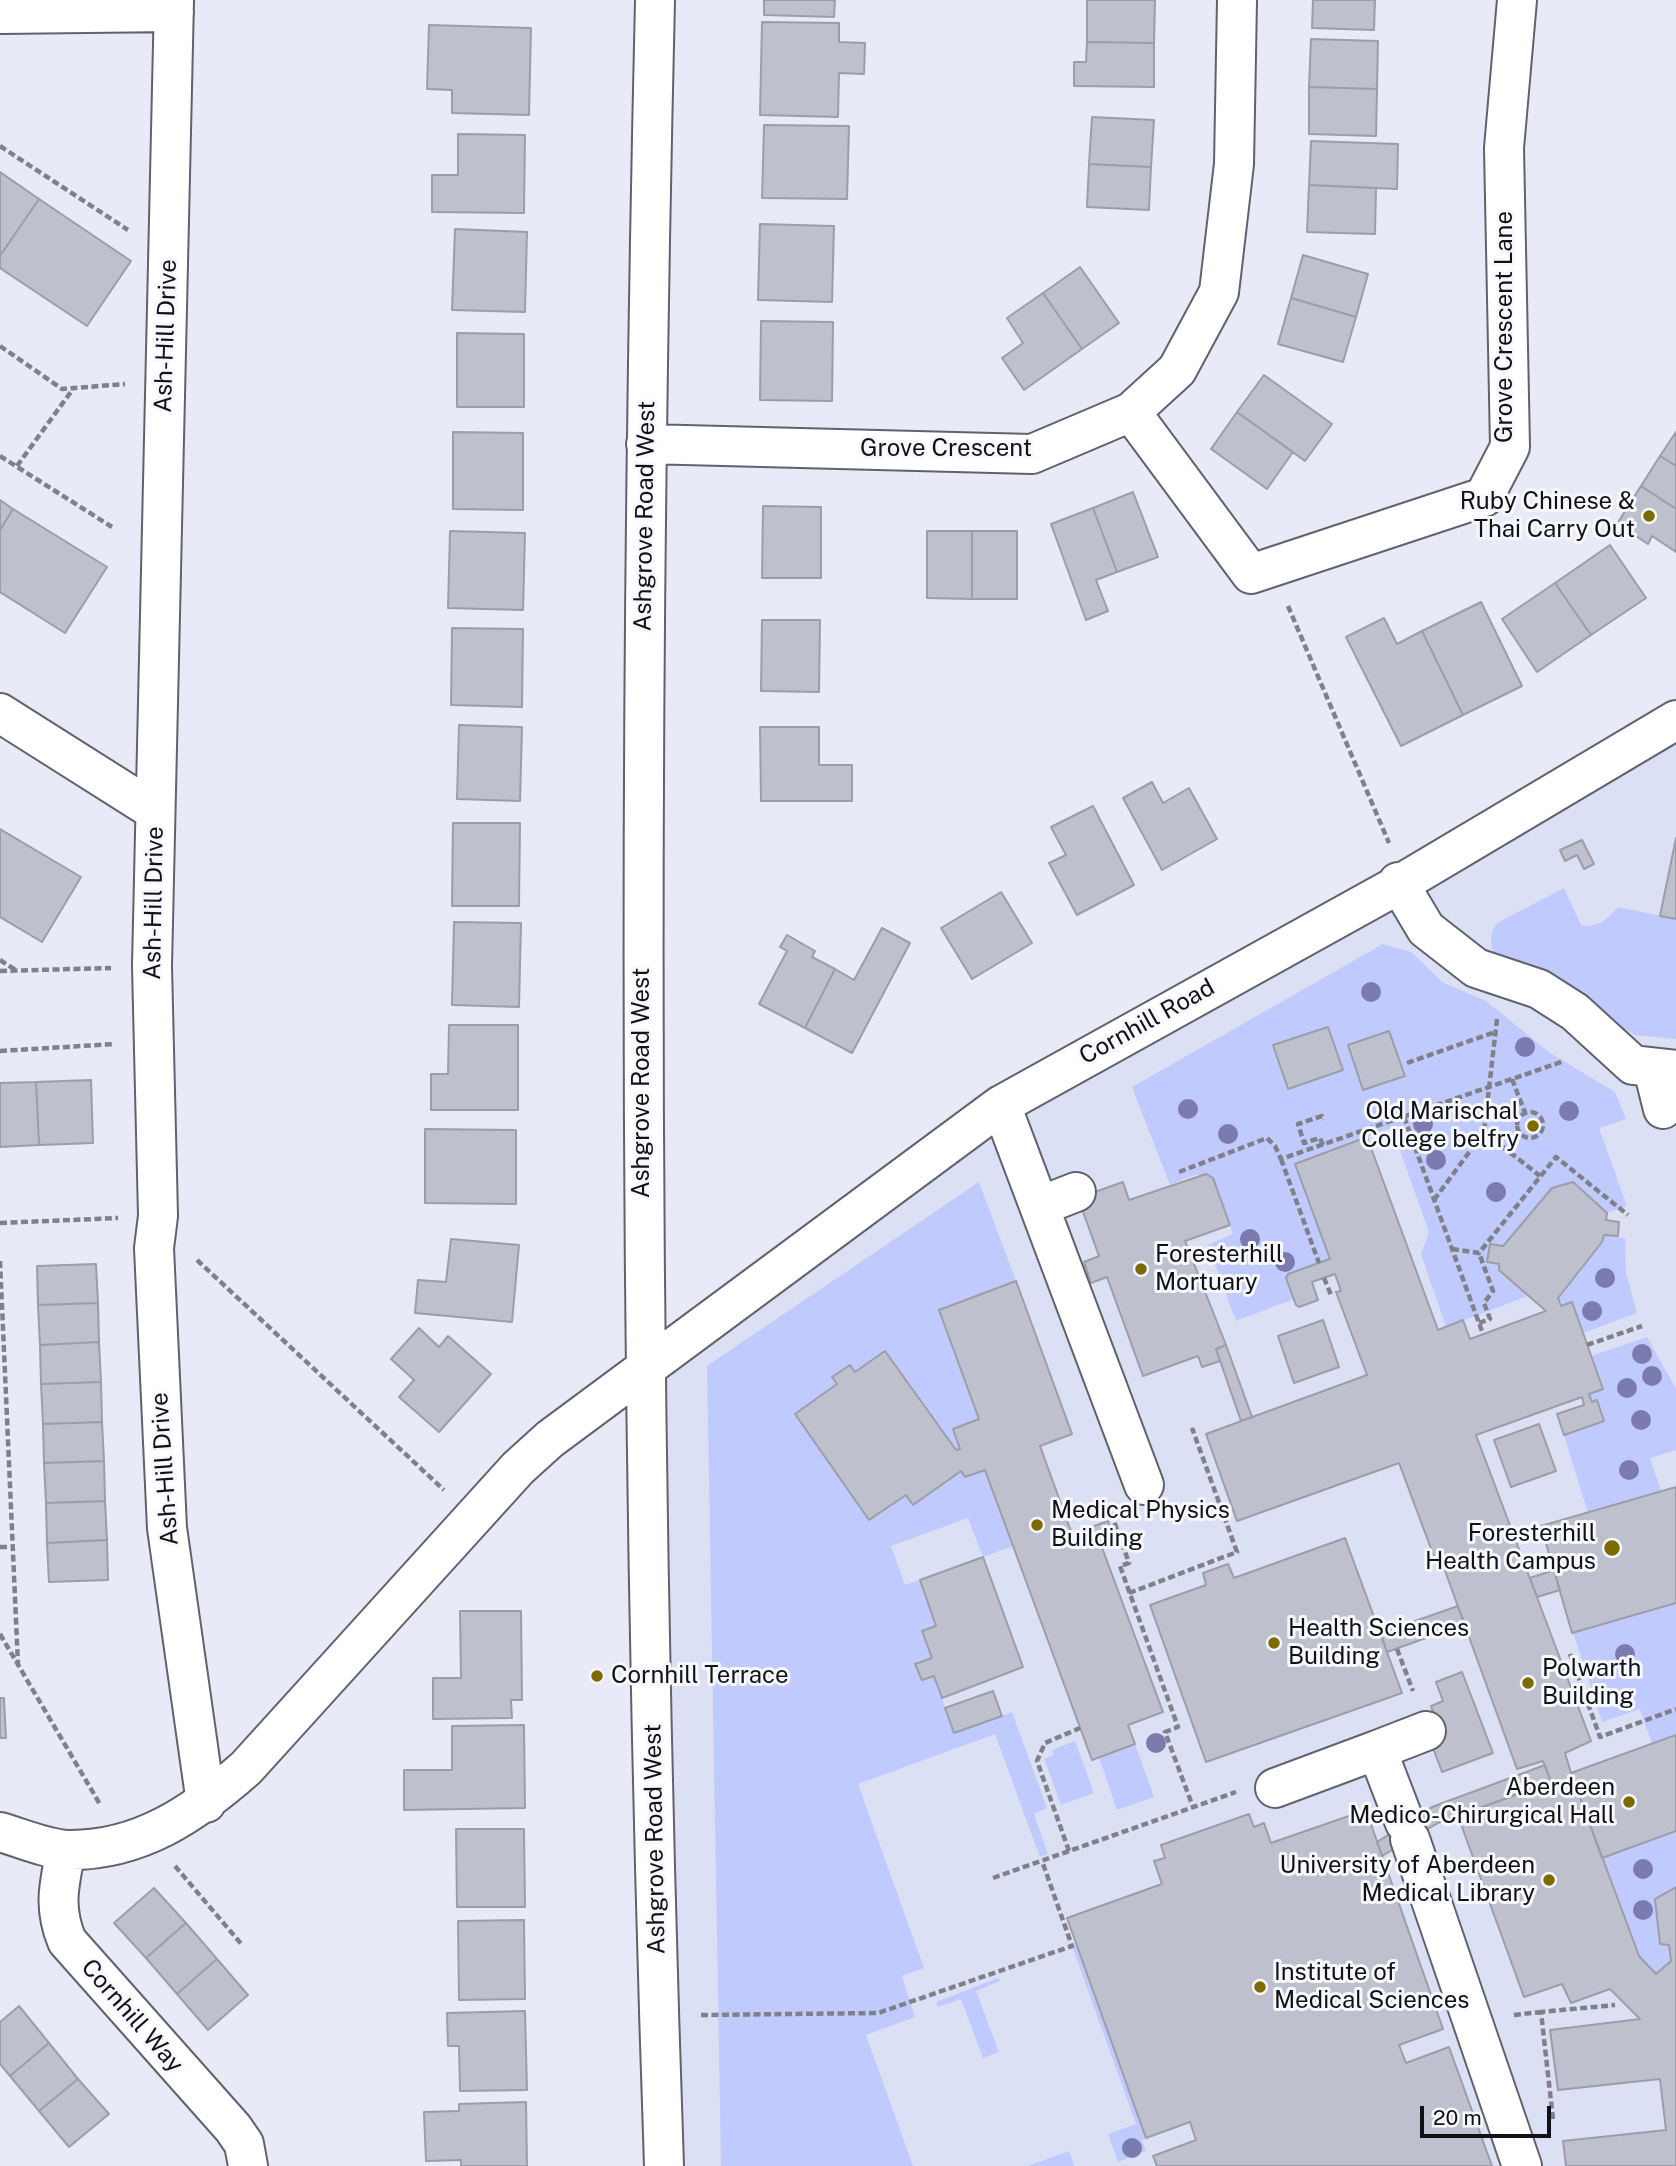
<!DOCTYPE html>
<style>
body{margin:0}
#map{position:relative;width:1676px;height:2166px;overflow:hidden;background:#e8eaf7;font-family:"Public Sans",sans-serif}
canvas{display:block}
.scale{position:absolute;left:1420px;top:2106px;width:131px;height:32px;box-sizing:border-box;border:4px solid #111216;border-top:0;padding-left:9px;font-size:21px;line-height:24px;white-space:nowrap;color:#111216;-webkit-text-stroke:5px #f7f8fd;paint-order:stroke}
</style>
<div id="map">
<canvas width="1676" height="2166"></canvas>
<div class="scale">20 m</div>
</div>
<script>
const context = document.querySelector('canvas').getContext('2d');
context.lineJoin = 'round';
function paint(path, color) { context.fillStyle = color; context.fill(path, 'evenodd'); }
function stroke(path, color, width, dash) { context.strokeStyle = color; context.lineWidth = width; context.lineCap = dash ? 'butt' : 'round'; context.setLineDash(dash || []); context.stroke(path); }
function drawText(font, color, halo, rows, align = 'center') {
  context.font = font + ' "Public Sans",sans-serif'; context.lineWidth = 6; context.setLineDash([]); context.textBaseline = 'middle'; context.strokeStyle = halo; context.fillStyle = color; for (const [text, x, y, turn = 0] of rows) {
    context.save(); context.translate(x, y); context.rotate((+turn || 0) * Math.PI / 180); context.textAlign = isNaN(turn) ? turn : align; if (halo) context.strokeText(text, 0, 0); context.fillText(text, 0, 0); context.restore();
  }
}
paint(new Path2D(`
 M1676,718V2166H664L646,1368L1157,1017Z`), '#dce0f4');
paint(new Path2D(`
 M1564,888L1581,925C1598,929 1607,919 1618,907L1676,919V1039L1635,1035L1497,960C1490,947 1488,936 1497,923Z
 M1383,944L1411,952L1442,982L1486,1001L1550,1053L1615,1092L1626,1119L1599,1128L1627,1206L1607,1213L1574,1182L1552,1188L1487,1262L1499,1264V1270L1528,1296L1446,1327L1421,1254L1429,1232L1392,1128L1295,1164L1330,1259L1287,1275L1294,1299L1236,1321L1208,1245L1233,1234L1213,1178C1199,1170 1184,1179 1170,1185L1132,1087ZM1389,1031L1405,1075L1364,1090L1348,1045Z
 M979,1182L1016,1281L939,1310L979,1419L953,1429L960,1449L956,1450L855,1372L850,1365L832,1377L837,1384L795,1414L869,1520L906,1495L914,1505L961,1471L965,1477L985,1470L1013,1546L983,1557L968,1518L891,1546L905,1585L920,1580L936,1626L922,1631L932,1658L916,1664L922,1680L934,1676L954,1733L1012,1712L1047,1808L1034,1814L1048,1854L1040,1857L995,1734L858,1784L924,1968L902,1976L915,2017L866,2035L913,2166H721L707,1366Z
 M1604,1235L1625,1238L1626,1272L1637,1313L1583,1333L1558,1298L1602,1242Z
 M1647,1337L1676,1389V1450L1650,1458L1661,1491L1588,1513L1564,1435L1604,1421L1589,1394L1603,1389L1591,1356Z
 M1676,1603V1735L1652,1744L1640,1709L1602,1722L1573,1632Z
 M1075,1741L1094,1793L1061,1805L1044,1759L1054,1755L1052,1750Z
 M1135,1744L1154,1797L1117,1810L1099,1757Z
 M1676,1831V1887L1655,1899L1660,1944L1669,1945L1671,1961L1656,1974L1639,1956L1602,1858Z
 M1076,1945L1146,2138L1142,2140L1146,2151L1118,2162L1108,2134L1136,2124L1072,1946Z
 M998,1978L1000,1981L976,1991L999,2052L983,2058L961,1999L938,2007L936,2002Z
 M1069,2151L1074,2166H1028Z`), '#c0cafc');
const building = new Path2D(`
 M764,0H835L834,17L764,15Z
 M1087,0H1155L1154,43L1087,42Z
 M1313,0H1375L1374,30L1312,28Z
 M762,22L839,23V42L865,43L864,74L839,73L838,117L760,115Z
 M429,25L531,28L529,115L452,113V90L427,89Z
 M1311,39L1378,41L1377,89L1309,87Z
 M1087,42L1154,43V87L1074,86V62H1086Z
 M1309,87L1377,89L1376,136L1309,134Z
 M1092,117L1154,120L1151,167L1089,164Z
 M764,125L849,126L847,199L762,198Z
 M458,134L525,135L524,213L432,212V175H458Z
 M1311,141L1398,144L1397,189L1309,185Z
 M1089,164L1151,167L1149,210L1087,207Z
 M0,172L39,199L0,256Z
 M1309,185L1376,188L1375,234L1307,232Z
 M39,199L131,261L87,326L0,268V256Z
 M760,224L834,226L832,302L758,300Z
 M455,229L527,232L525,312L452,310Z
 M1303,255L1368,274L1356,317L1291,298Z
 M1080,267L1119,323L1082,349L1043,293Z
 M1043,293L1082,349L1024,390L1002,358L1023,343L1007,318Z
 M1291,298L1356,317L1343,362L1278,344Z
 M761,321L833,322L832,401L760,400Z
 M457,333L524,334V407H457Z
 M1264,375L1332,424L1305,461L1237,412Z
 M1237,412L1293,452L1267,489L1211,449Z
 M453,432L523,433V510L453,509Z
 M1676,432V466L1660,456Z
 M1660,456L1676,466V509L1641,486Z
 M1641,486L1676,509V552L1652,536L1648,544L1617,524Z
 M1133,492L1158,557L1117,572L1093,508Z
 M0,500L13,509L0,530Z
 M763,506L821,507V578H762Z
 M1093,508L1117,572L1096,580L1108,611L1086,620L1051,524Z
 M13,509L107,567L65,633L0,592V530Z
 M450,531L525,533L523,610L448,608Z
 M927,531H972V599L927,598Z
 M972,531H1017V599H972Z
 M1610,545L1646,598L1591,635L1555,583Z
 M1555,583L1591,635L1537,672L1502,619Z
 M1481,602L1522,686L1463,715L1422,631Z
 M1384,618L1397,644L1422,631L1463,715L1401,746L1346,637Z
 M762,620H820L819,692L761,691Z
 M452,628L523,629L522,707L451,705Z
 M459,725L522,727L520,801L457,799Z
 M760,727H819V765H852V801H761Z
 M1152,782L1163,803L1189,788L1217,839L1162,870L1123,798Z
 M1093,806L1134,885L1077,915L1049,863L1066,855L1051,827Z
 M453,823H520L519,906H452Z
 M0,829L81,877L42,942L0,917Z
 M1676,838V919L1660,916Z
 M1582,840L1594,864L1584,869L1577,855L1565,861L1560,850Z
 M1001,892L1032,943L972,979L941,928Z
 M454,922L521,923L519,1007L452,1005Z
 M882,928L910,943L852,1053L805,1028L835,969L854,980Z
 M787,935L815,951L812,957L835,969L805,1028L759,1004L787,951L780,947Z
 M449,1025H518V1110H431V1074H448Z
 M1328,1027L1343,1070L1288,1089L1273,1045Z
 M1389,1031L1405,1076L1363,1090L1348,1045Z
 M91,1080L93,1143L39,1145L36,1082Z
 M36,1082L39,1145L0,1147V1083Z
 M425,1129L516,1130V1204L425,1203Z
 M1367,1137L1438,1330L1463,1320L1470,1339L1546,1311L1499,1270V1264L1487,1262L1490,1244L1503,1246L1552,1188L1573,1182L1607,1213L1606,1220L1619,1222L1618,1236L1604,1235L1602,1242L1558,1298L1561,1306L1572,1302L1603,1389L1589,1394L1592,1402L1597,1400L1604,1421L1564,1435L1557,1414L1584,1405L1582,1397L1476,1435L1591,1741L1565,1753L1571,1773L1639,1956L1656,1974L1671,1961L1669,1945L1660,1944L1655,1899L1676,1887V2166H1566L1563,2141L1666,2130L1660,2079L1558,2090L1550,2030L1640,2019L1610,1989L1571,2003L1562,1984L1524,1997L1458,1816L1551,1782L1543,1761L1517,1769L1444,1568L1439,1570L1399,1463L1237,1521L1206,1434L1367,1375L1336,1292L1341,1291L1335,1274L1312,1282L1318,1300L1299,1307L1296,1305L1286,1278L1288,1274L1330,1259L1295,1164Z
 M1206,1174L1213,1178L1230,1225L1185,1241L1226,1345L1216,1349L1220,1361L1202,1367L1198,1356L1143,1376L1107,1277L1091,1283L1084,1262L1099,1256L1078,1198L1123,1182L1129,1200Z
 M451,1239L519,1245L512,1322L415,1313L418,1280L446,1282Z
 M96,1264L98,1303L38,1305L37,1266Z
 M1016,1281L1072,1434L1040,1446L1072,1534L1108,1521L1114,1536L1100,1542L1163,1712L1128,1725L1135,1744L1092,1760L985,1470L965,1477L961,1471L913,1505L906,1495L869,1520L795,1414L837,1384L832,1377L850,1365L855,1372L885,1351L956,1450L960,1449L953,1429L979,1419L939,1310Z
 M98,1303L99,1342L40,1345L38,1305Z
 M1323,1320L1339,1367L1294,1383L1278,1336Z
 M419,1328L439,1347L448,1336L491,1374L439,1432L399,1397L414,1380L391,1359Z
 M99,1342L101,1382L41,1384L40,1345Z
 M1226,1345L1252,1417L1241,1421L1216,1349Z
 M101,1382L102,1422L43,1424L41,1384Z
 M102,1422L104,1461L44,1463L43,1424Z
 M1539,1424L1556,1471L1511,1487L1494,1440Z
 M104,1461L105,1501L46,1503L44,1463Z
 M1676,1487V1603L1572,1633L1541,1526Z
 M105,1501L107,1540L47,1543L46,1503Z
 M1345,1538L1402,1693L1206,1762L1150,1605L1206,1585L1203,1573L1228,1564L1234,1578Z
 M107,1540L108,1580L49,1582L47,1543Z
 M983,1557L1023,1667L942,1698L934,1676L922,1680L915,1664L932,1658L922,1631L936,1626L920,1580Z
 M1554,1570L1560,1590L1537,1597L1530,1578Z
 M1458,1606L1465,1624L1387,1652L1381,1633Z
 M460,1611H521L522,1700H511L512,1718L433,1719V1678H461Z
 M1462,1672L1493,1753L1442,1772L1430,1740L1441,1735L1431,1706L1443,1701L1436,1682Z
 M993,1691L1002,1716L954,1733L945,1708Z
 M0,1698H4L6,1738H0Z
 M524,1725L525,1808L404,1810V1770H452V1726Z
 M1676,1735V1831L1602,1858L1571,1773Z
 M1545,1765L1551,1782L1438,1823L1382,1856L1377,1842L1432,1807Z
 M1366,1810L1443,2029L1399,2045L1406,2063L1449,2047L1492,2166H1157L1153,2156L1196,2140L1190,2122L1146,2138L1067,1918L1162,1884L1154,1861L1165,1858L1161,1845L1249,1814L1254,1827L1264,1823L1271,1843Z
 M456,1829H524L525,1907H457Z
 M154,1888L186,1923L146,1958L114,1923Z
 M524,1920L525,1999L459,2000L458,1921Z
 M186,1923L217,1959L177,1994L146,1958Z
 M217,1959L248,1995L208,2030L177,1994Z
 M19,2006L49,2043L10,2076L0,2064V2022Z
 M525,2011L527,2090L460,2091L459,2046H448L447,2013Z
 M49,2043L78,2079L39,2111L10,2076Z
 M78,2079L109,2114L69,2147L39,2111Z
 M526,2102L527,2166H461V2160L426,2161L424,2112L459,2111V2104Z`);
paint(building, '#bec0cd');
stroke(building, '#9b9da9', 2);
const minor = new Path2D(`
 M174,0L152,966L158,1216L154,1248L167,1528L206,1803
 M655,0C638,722 639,1444 664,2166
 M0,14L174,12
 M1131,412L1251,574L1484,497L1510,447L1504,148L1517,0
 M646,444L1032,454L1131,412L1177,370L1219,292L1234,164L1237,0
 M0,713L155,811
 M1398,882L1426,929L1476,968L1539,989L1575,1012L1633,1065L1676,1070
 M1653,1069L1663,1109
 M1001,1105L1144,1485
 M1040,1206L1076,1192
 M1377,1750L1426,1731
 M1275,1788L1377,1750L1405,1823
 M0,1832C21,1838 46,1849 68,1850C140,1851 195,1813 246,1768L518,1468L550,1439L1001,1105L1405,881L1676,720
 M1410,1839L1522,2166
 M66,1850C59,1885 53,1907 67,1941L233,2128L244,2144L248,2166`);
stroke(minor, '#60626d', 42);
stroke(new Path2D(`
 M0,146L128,230
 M0,346L62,389L125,384
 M0,456L112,527
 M17,466L73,389
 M1288,606L1389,843
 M0,960L17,971
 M0,971L111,968
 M1497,1019L1484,1132L1540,1176
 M0,1051L114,1044
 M1407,1063L1495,1032
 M1512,1079L1525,1113
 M1517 1125a13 13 0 1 1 26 0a13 13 0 1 1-26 0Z
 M1404,1117L1483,1334
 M1323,1145L1320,1138L1304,1143L1298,1124L1322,1116L1323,1120
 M1281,1159L1319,1263
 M1179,1172L1267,1138L1275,1146L1281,1159L1564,1061
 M1434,1200L1484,1132
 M0,1223L118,1218
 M1452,1249L1479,1253L1556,1157L1628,1215
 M197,1260L444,1490
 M0,1261L18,1665
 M1324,1278L1331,1295
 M1479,1323L1490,1319L1484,1303L1493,1291L1479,1253
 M1587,1345L1642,1326
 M1111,1513L1129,1563L1120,1566L1178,1727L1165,1732L1193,1807
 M0,1547H13
 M1129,1593L1237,1552L1192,1428
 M0,1634L101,1806
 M1397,1649L1413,1691
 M1570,1654L1600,1737L1676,1709
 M1069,1851L1037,1761L1045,1743L1080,1728
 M175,1866L243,1946
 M993,1878L1236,1792
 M701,2015L878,2013L1072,1946L1042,1861
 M1514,2015L1541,2012
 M1553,2119L1541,2012L1615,2005`), '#7f8089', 4.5, [7, 3.5]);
stroke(minor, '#fff', 38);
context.fillStyle = '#7b7baf';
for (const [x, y] of [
 [1371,992],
 [1525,1047],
 [1188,1109],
 [1569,1111],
 [1423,1124],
 [1228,1134],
 [1436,1160],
 [1496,1192],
 [1250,1239],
 [1285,1262],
 [1605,1278],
 [1592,1311],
 [1642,1354],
 [1652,1376],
 [1627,1388],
 [1641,1420],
 [1629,1470],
 [1625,1654],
 [1156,1743],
 [1643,1869],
 [1643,1910],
 [1132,2148]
]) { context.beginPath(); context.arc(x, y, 10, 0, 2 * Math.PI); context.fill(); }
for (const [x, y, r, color] of [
 [1649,516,7,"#7d6a01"],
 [1533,1126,7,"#7d6a01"],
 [1141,1269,7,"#7d6a01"],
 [1037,1525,7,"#7d6a01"],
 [1612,1548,9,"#7d6a01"],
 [1274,1643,7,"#7d6a01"],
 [597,1676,7,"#7d6a01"],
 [1528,1683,7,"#7d6a01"],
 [1629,1802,7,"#7d6a01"],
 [1549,1880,7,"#7d6a01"],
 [1260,1987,7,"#7d6a01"]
]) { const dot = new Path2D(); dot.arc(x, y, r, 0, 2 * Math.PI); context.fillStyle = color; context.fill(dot); stroke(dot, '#f7f8fd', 2.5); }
drawText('24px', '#111216', '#f7f8fd', [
 ["Grove Crescent Lane",1505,327,-90],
 ["Ash-Hill Drive",166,336,-88],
 ["Grove Crescent",946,449],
 ["Ashgrove Road West",645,516,-89],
 ["Ash-Hill Drive",154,903,-89],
 ["Cornhill Road",1147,1022,-29],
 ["Ashgrove Road West",642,1083,-90],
 ["Ash-Hill Drive",165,1469,-94],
 ["Ashgrove Road West",655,1839,-91],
 ["Cornhill Way",132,2016,49]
]);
drawText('24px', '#111216', '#f7f8fd', [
 ["Ruby Chinese &",1635,502,"right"],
 ["Thai Carry Out",1635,530,"right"],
 ["Old Marischal",1519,1112,"right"],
 ["College belfry",1519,1140,"right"],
 ["Foresterhill",1155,1255],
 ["Mortuary",1155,1283],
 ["Medical Physics",1051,1511],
 ["Building",1051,1539],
 ["Foresterhill",1596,1534,"right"],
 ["Health Campus",1596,1562,"right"],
 ["Health Sciences",1288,1629],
 ["Building",1288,1657],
 ["Polwarth",1542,1669],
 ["Building",1542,1697],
 ["Cornhill Terrace",611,1676],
 ["Aberdeen",1615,1788,"right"],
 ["Medico-Chirurgical Hall",1615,1816,"right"],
 ["University of Aberdeen",1535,1866,"right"],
 ["Medical Library",1535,1894,"right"],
 ["Institute of",1274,1973],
 ["Medical Sciences",1274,2001]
], 'left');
</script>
